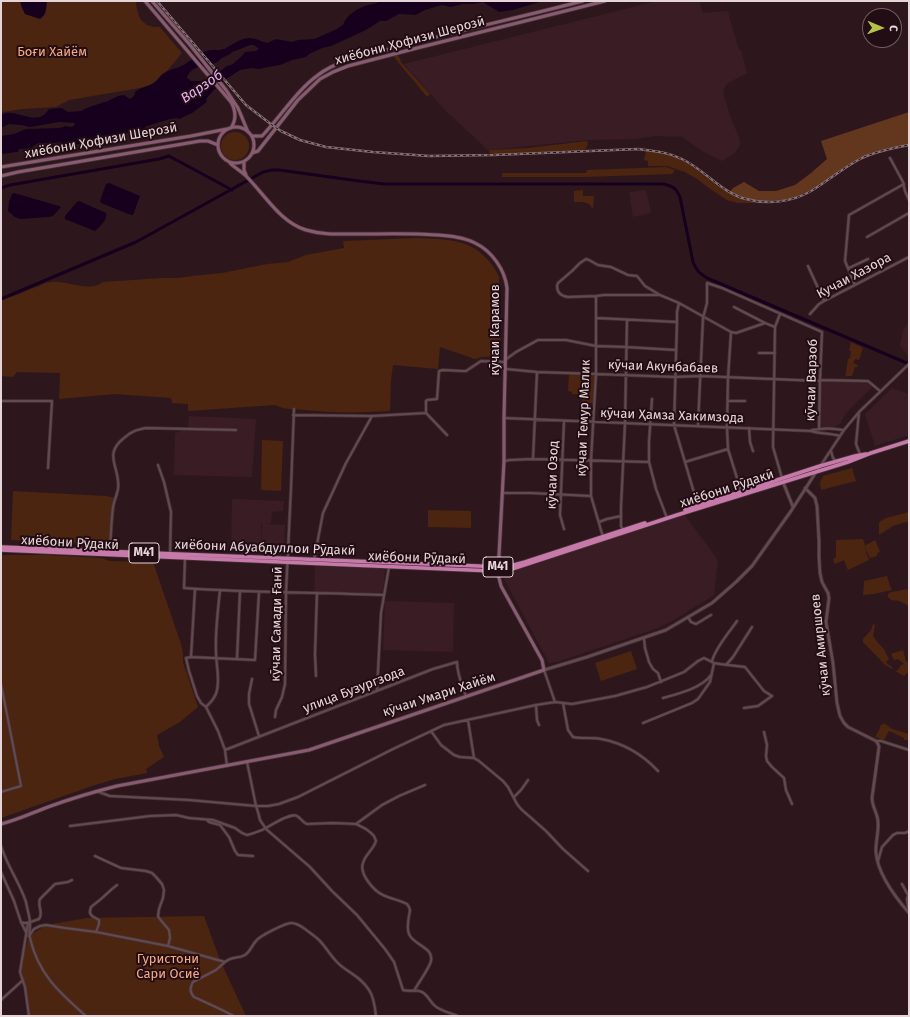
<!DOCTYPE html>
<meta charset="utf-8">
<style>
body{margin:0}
#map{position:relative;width:910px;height:1017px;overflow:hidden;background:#2d171d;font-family:"Fira Sans",sans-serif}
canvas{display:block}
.frame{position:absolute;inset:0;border:2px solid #e6d5d8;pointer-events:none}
.north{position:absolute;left:862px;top:8px;width:40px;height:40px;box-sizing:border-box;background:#230d14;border:1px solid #715d62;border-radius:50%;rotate:92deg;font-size:11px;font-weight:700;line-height:16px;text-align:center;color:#e6d5d8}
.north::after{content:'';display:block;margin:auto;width:14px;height:18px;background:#b6c148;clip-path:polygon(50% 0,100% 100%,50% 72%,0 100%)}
</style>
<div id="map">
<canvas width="910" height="1017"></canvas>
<div class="frame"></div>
<div class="north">С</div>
</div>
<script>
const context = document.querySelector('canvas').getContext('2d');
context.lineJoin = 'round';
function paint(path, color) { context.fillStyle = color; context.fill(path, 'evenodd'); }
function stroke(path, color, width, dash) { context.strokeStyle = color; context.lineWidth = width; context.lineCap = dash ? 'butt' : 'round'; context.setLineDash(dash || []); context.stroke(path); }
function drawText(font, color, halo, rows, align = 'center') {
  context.font = font + ' "Fira Sans",sans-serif'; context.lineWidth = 4; context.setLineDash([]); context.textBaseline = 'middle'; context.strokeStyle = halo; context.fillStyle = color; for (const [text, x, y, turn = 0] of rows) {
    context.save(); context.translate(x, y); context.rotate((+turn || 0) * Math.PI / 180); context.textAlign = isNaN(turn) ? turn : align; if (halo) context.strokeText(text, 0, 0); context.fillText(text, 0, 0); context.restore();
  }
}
paint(new Path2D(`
 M657,1H699L703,13L725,11L728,12L739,50H741L747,73L728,83L723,90L725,100L731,118L740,140L739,147L734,154L722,161L704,152L682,137L656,136L635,139L589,140L488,150L445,110L404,64Z
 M646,190L651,213L633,217L629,192Z
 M909,321V356L900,346L903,330Z
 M822,380L869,382L872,387L846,413L840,424L834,427H819Z
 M892,388L909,394V435L875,446L865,414Z
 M189,416L256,419L252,477L174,475L175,433L188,429Z
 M232,499L284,501L283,511L272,512L271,523L266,524L285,525L284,552H261L262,523H261V548H231Z
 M684,514L718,560L714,595L674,620L658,628L557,662L551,663H549L504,579V577L506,574Z
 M315,566L385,569L383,594L314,592Z
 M385,601L454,603L453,652L383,650Z`), '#3a1c24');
paint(new Path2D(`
 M1,1H136C137,17 142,28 160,27L182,53L167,71L161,75L156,81L150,85L140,88L69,100L56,107L22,109L3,112L1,107Z
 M398,55L401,60L400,61L430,94L427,97L393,56Z
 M221 146a14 14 0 1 1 28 0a14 14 0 1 1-28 0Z
 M587,141L588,144L585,150L490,154L489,150L528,148Z
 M646,151L661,152L682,160L703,174L730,193L746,200L763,202L764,203H738L727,200L709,188L697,179L685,172L667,166H648V161L644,160Z
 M666,167L675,170L672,174L585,177H502V173H586L587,170Z
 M583,190V196H594L593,208H592C589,201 581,202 574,202V191Z
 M417,238C444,240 467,237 487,259C492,264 496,270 499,277L501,356L482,357L475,359L440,347L438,369L393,365L391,380L390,411C362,413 333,413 305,410C295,409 284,410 275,405L188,411V404L172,403L171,398L115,394L59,399L60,376V373L17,372L13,377L1,376V300C14,297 27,290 39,286C43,284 47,282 51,282C67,280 90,293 103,282L162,278H179L192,276L222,273L267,264L288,262L306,255L344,248L343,241Z
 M851,342L863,348L859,360L855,359L853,363L858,365L857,367H855L852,376H846L845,379L848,359L850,358L851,351H849Z
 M569,374L595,375L594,403H582V394H572V392L568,391Z
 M262,440L283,441L281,491L261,490Z
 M852,468L856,481L821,490L820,482L823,476Z
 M13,491L105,496L116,498L111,545L11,540Z
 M428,510L471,511V528L428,527Z
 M909,512V521L893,526L879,535V522L886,518Z
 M863,539L865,545L863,546H864L869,560L848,570L844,560L835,564L833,559L838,556L836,557V540Z
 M875,540L880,551L877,554V556L870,558L864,546Z
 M1,555H49L101,558L110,561L153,562L181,644L183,652V662L198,707L180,722L157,735L159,746L164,757L146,769L147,773L115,779L95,785L1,818Z
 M887,576L890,586L892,590L874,594L863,595L864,581Z
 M909,589V606L899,601L891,600L888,597V594L891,592Z
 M873,624L875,625L873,636L879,644L884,649L889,659L886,662L888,664L893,668L892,669L885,665L863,642V639L871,630Z
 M903,650L906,661L909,663V671L904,676L895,671L898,670L901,665L904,664L898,659L894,660L891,654Z
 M631,651L637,669L601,681L595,663Z
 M884,723L892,729L909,734V740H904V738L889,731L884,740L875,737L880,728V726Z
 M204,916L220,960L246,1016H29L25,987L20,970L29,936L46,925L87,918Z`), '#4b2510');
paint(new Path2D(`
 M909,112V145L886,149L861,158L810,190L789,200L767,201L746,199L730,192L733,188L744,182L759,191H776L795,185L811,173L827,159L821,141Z`), '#63361e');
paint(new Path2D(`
 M20,1H47C46,9 47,14 40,19L25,14L22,8Z
 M380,1H543L513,10L499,12L483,2L474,4H462L451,7L442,5L425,10L415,15L399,14L386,21H380L366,30L331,46L322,48L309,54L306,57L292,60L280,65L268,67L259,69L251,68L240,70L225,80L213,91L206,99L207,102L192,113L179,119L177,118L170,119L164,121L147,126L139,132H130L107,139L94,142L72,145H64L61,142L53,143H38L31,148L19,149L18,152C12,152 7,154 1,154V136L14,134L26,129L59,128L66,126L71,127L74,126L75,123L59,122L30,127L21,125L9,124L1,128V115C4,114 8,112 10,113C25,114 39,125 49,109L62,108L68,112L82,111L84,109L104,102H106L118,96L124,95L130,99L134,96L135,92C141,87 147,87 154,83C159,79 162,73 168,71C173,68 180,68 185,64C192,60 198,54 206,51C212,49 218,51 224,49C232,45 239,39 249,38C255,38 261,41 267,43L276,39L292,42L298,40L314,39L335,30L343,25C346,15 358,8 368,5C372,4 376,4 380,1ZM250,45H254L259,49L256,51L245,52L242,56L234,63L231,65L227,66L219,72L203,81H191L187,78C190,64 208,68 217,62C220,60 221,58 224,57C228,55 230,55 232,52C239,50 244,47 250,45Z
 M109,183L140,196L133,215H131L101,203L100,201L106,184Z
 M14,193L59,206L61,207L53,216L48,217L20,219L15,217L8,211L9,202L12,194Z
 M79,201L106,213C108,220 100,226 95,231L65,219V216L77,202Z`), '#16001d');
stroke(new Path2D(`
 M1,188L10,185L159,159L169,156L232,190
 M1,299L136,242L263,172L272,170H279L359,181L385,184H664C674,187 676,188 680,197L693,262C697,271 699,273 707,278L909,364`), '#16001d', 3);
const minor = new Path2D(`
 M890,158L903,182L905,191L909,200
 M867,237L909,213
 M808,266L824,301
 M849,268L868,259
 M855,285L845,261L849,215L904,184
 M660,295H604L596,296L568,297C561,296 557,293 557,286L558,283L572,271L580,263L586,259L589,260L598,265L611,267L628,275L637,276L645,286L660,295L679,303L731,332L736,333L765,323
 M596,296V374L591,460V496L603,537
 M679,303L677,312V322L674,425L698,506
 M734,307L765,323L775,327
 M780,314L775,327L773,447L782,478
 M810,314L819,304L824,301L909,257
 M597,318L677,322
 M731,332L728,378L727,428L728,449L741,491
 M759,353H775
 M505,360L516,352L538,340H566L596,346L626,347L676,350
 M506,369L537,372L596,374L675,377L700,376L820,381
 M820,380L868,381L880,391
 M652,399L649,442V462L656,489L667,518
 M1,401H52L48,468
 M728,401H745
 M859,412L856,444L860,454
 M426,413V401L427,400L437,399L439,371L443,370L462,371H466L481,361L505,362
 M293,415L372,416L426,413L447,435
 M504,418L811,431C820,434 830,433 840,436
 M698,425L703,318L707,303V283L722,288L822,332L820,380L819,429
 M749,428L750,442L753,451
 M812,430C822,428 833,428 843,430
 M831,451L833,458L836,461
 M533,459L537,372
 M504,461L510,460L533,459L649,462
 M685,462L728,449
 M158,465L164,482L171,512L170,555
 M821,465L844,430L859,412L909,364
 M502,493H531L591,496
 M599,522L607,519L621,516
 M564,529L560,515L564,421
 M623,530L621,526V507L625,423L627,320
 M110,551C111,536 111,522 113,507C114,501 117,495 118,489C121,468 102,455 124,438C132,431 136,430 146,428L236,430
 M185,558L184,588C250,593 317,592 384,595
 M314,560L323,513L346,463L372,416
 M688,617L691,622L696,624L711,615
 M644,638L645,648L649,662L653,669L658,673L661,682
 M191,657L195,589
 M237,659L240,591
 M712,661C716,647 728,634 737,621
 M726,665L733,657L752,627
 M544,670L555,702
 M316,676L315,654L317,593
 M252,679L249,694V704L259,736
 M1,684L21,786L1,792
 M377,691L381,613L389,567
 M663,698C678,694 702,688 711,675
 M563,703L568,730L573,737C582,739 592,737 601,739C623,743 643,755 658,771
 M536,705L537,720L539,725
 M206,707C211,702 216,697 217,690C220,677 216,665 216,652C215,632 218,610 220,590
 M275,717L276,710L282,697L285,684L286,593L291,488L294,409
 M468,720L474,758
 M643,723L692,703L698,699L710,682L714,663
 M431,731L441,745L454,755L460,757L474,758L479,761L503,781L508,787L517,804L521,809L546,831L563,849L588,871
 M764,732L767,745L766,756L767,761L772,767L784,778L786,790L792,804
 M876,741H881L909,750
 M225,750L433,669L457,662C457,674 462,685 466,696
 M247,762L256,806L258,812L260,820L266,829L310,867L332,891L357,915L385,949L394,962L403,990C409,992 416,989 422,992C428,995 430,1002 435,1006C441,1011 451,1013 458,1016
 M227,766L225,750L218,731L206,707L201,703L197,696L189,671L186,658L191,657L255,660L259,592
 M96,791L110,796L189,800L256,806H268L279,804L298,797L393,749L444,725L536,705L555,702L572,704L615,696L647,687L684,672L698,661L704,658L714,663L720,664L745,667L764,691L772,696L758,706L744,708
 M514,797L521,790L528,780
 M207,820L209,822L220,825L229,837L235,851L238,855L253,856
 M356,824L382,805L399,796L425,785
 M70,826L150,816L176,815L189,818L213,820L235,828L242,833L247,835C252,834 257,832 262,830C269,827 290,812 297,816C301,818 302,822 307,824L333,823L356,824L366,829L371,833L374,836L376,841C373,850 365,855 363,863C359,874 374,891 383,895C391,899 400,900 407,904L409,907L410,910C409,917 406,927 409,934C413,945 434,947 431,961C429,969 418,983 414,991
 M1,846C7,866 20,883 26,902C27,909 30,917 30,923C30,929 29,933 30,938C38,974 60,993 86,1016
 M95,856L121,868L146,871L152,873L156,877L162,884L164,890L163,898L159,909L158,916L159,918L169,930L170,938L168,946
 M878,861L882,847L893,835L897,833H905L909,831
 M1,872L14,901L21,922L26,932
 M902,884L908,895
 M909,912L907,899L909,893
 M21,922C26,925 33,921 39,919C44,913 37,906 40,899L55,884L68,882L72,880
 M28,923L20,972L25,987L29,1016
 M96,932L99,924V920L92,916L90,913V911L91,907L101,899L112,889L117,885
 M29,936L34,929L40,926L46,925L65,928L96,932L168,946L225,962L216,970L193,982C190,987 189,992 194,997L218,1008L234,1016
 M225,962C232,956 238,959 245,955C250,952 252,945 256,941C259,936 286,923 291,923C297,923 301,926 305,929C310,933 315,936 319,940C327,948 331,957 339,964C350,974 360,976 369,990C374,997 375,1007 376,1016
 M1,1000L23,980`);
const tertiary = new Path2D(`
 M783,482L793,507
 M805,488L815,498L817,506L819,541V557L820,573L822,582L828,593L829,598L826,622L833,663L837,703L840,716L844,723L848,727L876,741L878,744L879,747L872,798C872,807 878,814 878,822C879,833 875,843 876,853C878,874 896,898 909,913
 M544,670L587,657L666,630L712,603L736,582L752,566L791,511L820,466`);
const secondary = new Path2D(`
 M145,1L231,102C236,111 237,119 231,128
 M152,1L191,46L226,90L238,108L248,132
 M218 145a18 18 0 1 1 36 0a18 18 0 1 1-36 0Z
 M252,136H262C281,116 296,91 318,75C339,59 369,55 394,48C457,31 521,17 583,1
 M252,153L258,151L298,100L320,79L333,72L348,66L421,47L605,1
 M244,162V170L246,175
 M1,167L191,136L227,129
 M1,176L18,172L200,141H208L218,145
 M1,824C17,820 32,813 48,807C70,799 93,792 117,786L309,750L544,670L542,660L501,586L498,574L504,461V418L507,288C505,270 492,251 475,243C463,237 449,236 437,235C410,233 384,234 358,234C340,234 323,235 306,230C280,222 265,195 246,176C241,171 235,168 230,163`);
const trunk = new Path2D(`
 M685,510L820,466L855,456L866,454
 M1,547L503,567L510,566L525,562L645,523
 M1,550L422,568L494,571H505L515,568L677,515L848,462L871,453L909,441`);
stroke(minor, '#463539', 3.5);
stroke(tertiary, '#463539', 4);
stroke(secondary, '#463539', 4.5);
stroke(trunk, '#463539', 5);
stroke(minor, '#64494f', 2);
stroke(tertiary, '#64494f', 2.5);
stroke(secondary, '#895b71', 3);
stroke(trunk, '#c779aa', 3.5);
const rail = new Path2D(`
 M157,1L246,105L272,125L281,131L300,140L326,147L373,152L429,156L494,155L638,149C654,151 668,152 682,159C705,170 722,193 746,199C768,205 792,202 811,191C828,181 844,167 862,158C877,151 893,148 909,145`);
stroke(rail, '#847075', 2.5);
stroke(rail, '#230d14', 1, [3]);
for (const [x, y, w] of [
 [144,553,30],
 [498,567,30]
]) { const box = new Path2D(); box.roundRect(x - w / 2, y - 10, w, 20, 3); context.fillStyle = '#230d14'; context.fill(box); stroke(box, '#e6d5d8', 1); }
drawText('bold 12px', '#e6d5d8', null, [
 ["M41",144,553],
 ["M41",498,567]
]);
drawText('13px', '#e6d5d8', '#230d14', [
 ["хиёбони Ҳофизи Шерозӣ",410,41,-15],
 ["хиёбони Ҳофизи Шерозӣ",101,141,-10],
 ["Кучаи Хазора",854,276,-28],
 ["кӯчаи Карамов",495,330,-90],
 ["кӯчаи Акунбабаев",663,367,2],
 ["кӯчаи Варзоб",812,380,-88],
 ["кӯчаи Ҳамза Хакимзода",672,416,2],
 ["кӯчаи Темур Малик",584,418,-88],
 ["кӯчаи Озод",553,475,-88],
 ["хиёбони Рӯдакӣ",727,489,-18],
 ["хиёбони Рӯдакӣ",70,543,3],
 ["хиёбони Абуабдуллои Рӯдакӣ",265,548,2],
 ["хиёбони Рӯдакӣ",417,558,2],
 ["кӯчаи Самади Ғанӣ",277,624,-89],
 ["кӯчаи Амиршоев",821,645,-96],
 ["улица Бузургзода",354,690,-21],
 ["кӯчаи Умари Хайём",439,695,-18]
]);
drawText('13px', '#f5a983', '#230d14', [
 ["Боғи Хайём",52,52],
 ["Гуристони",168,959],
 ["Сари Осиё",168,974]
]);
drawText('italic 14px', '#e5b3f3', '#230d14', [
 ["Варзоб",202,87,-34]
]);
</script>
